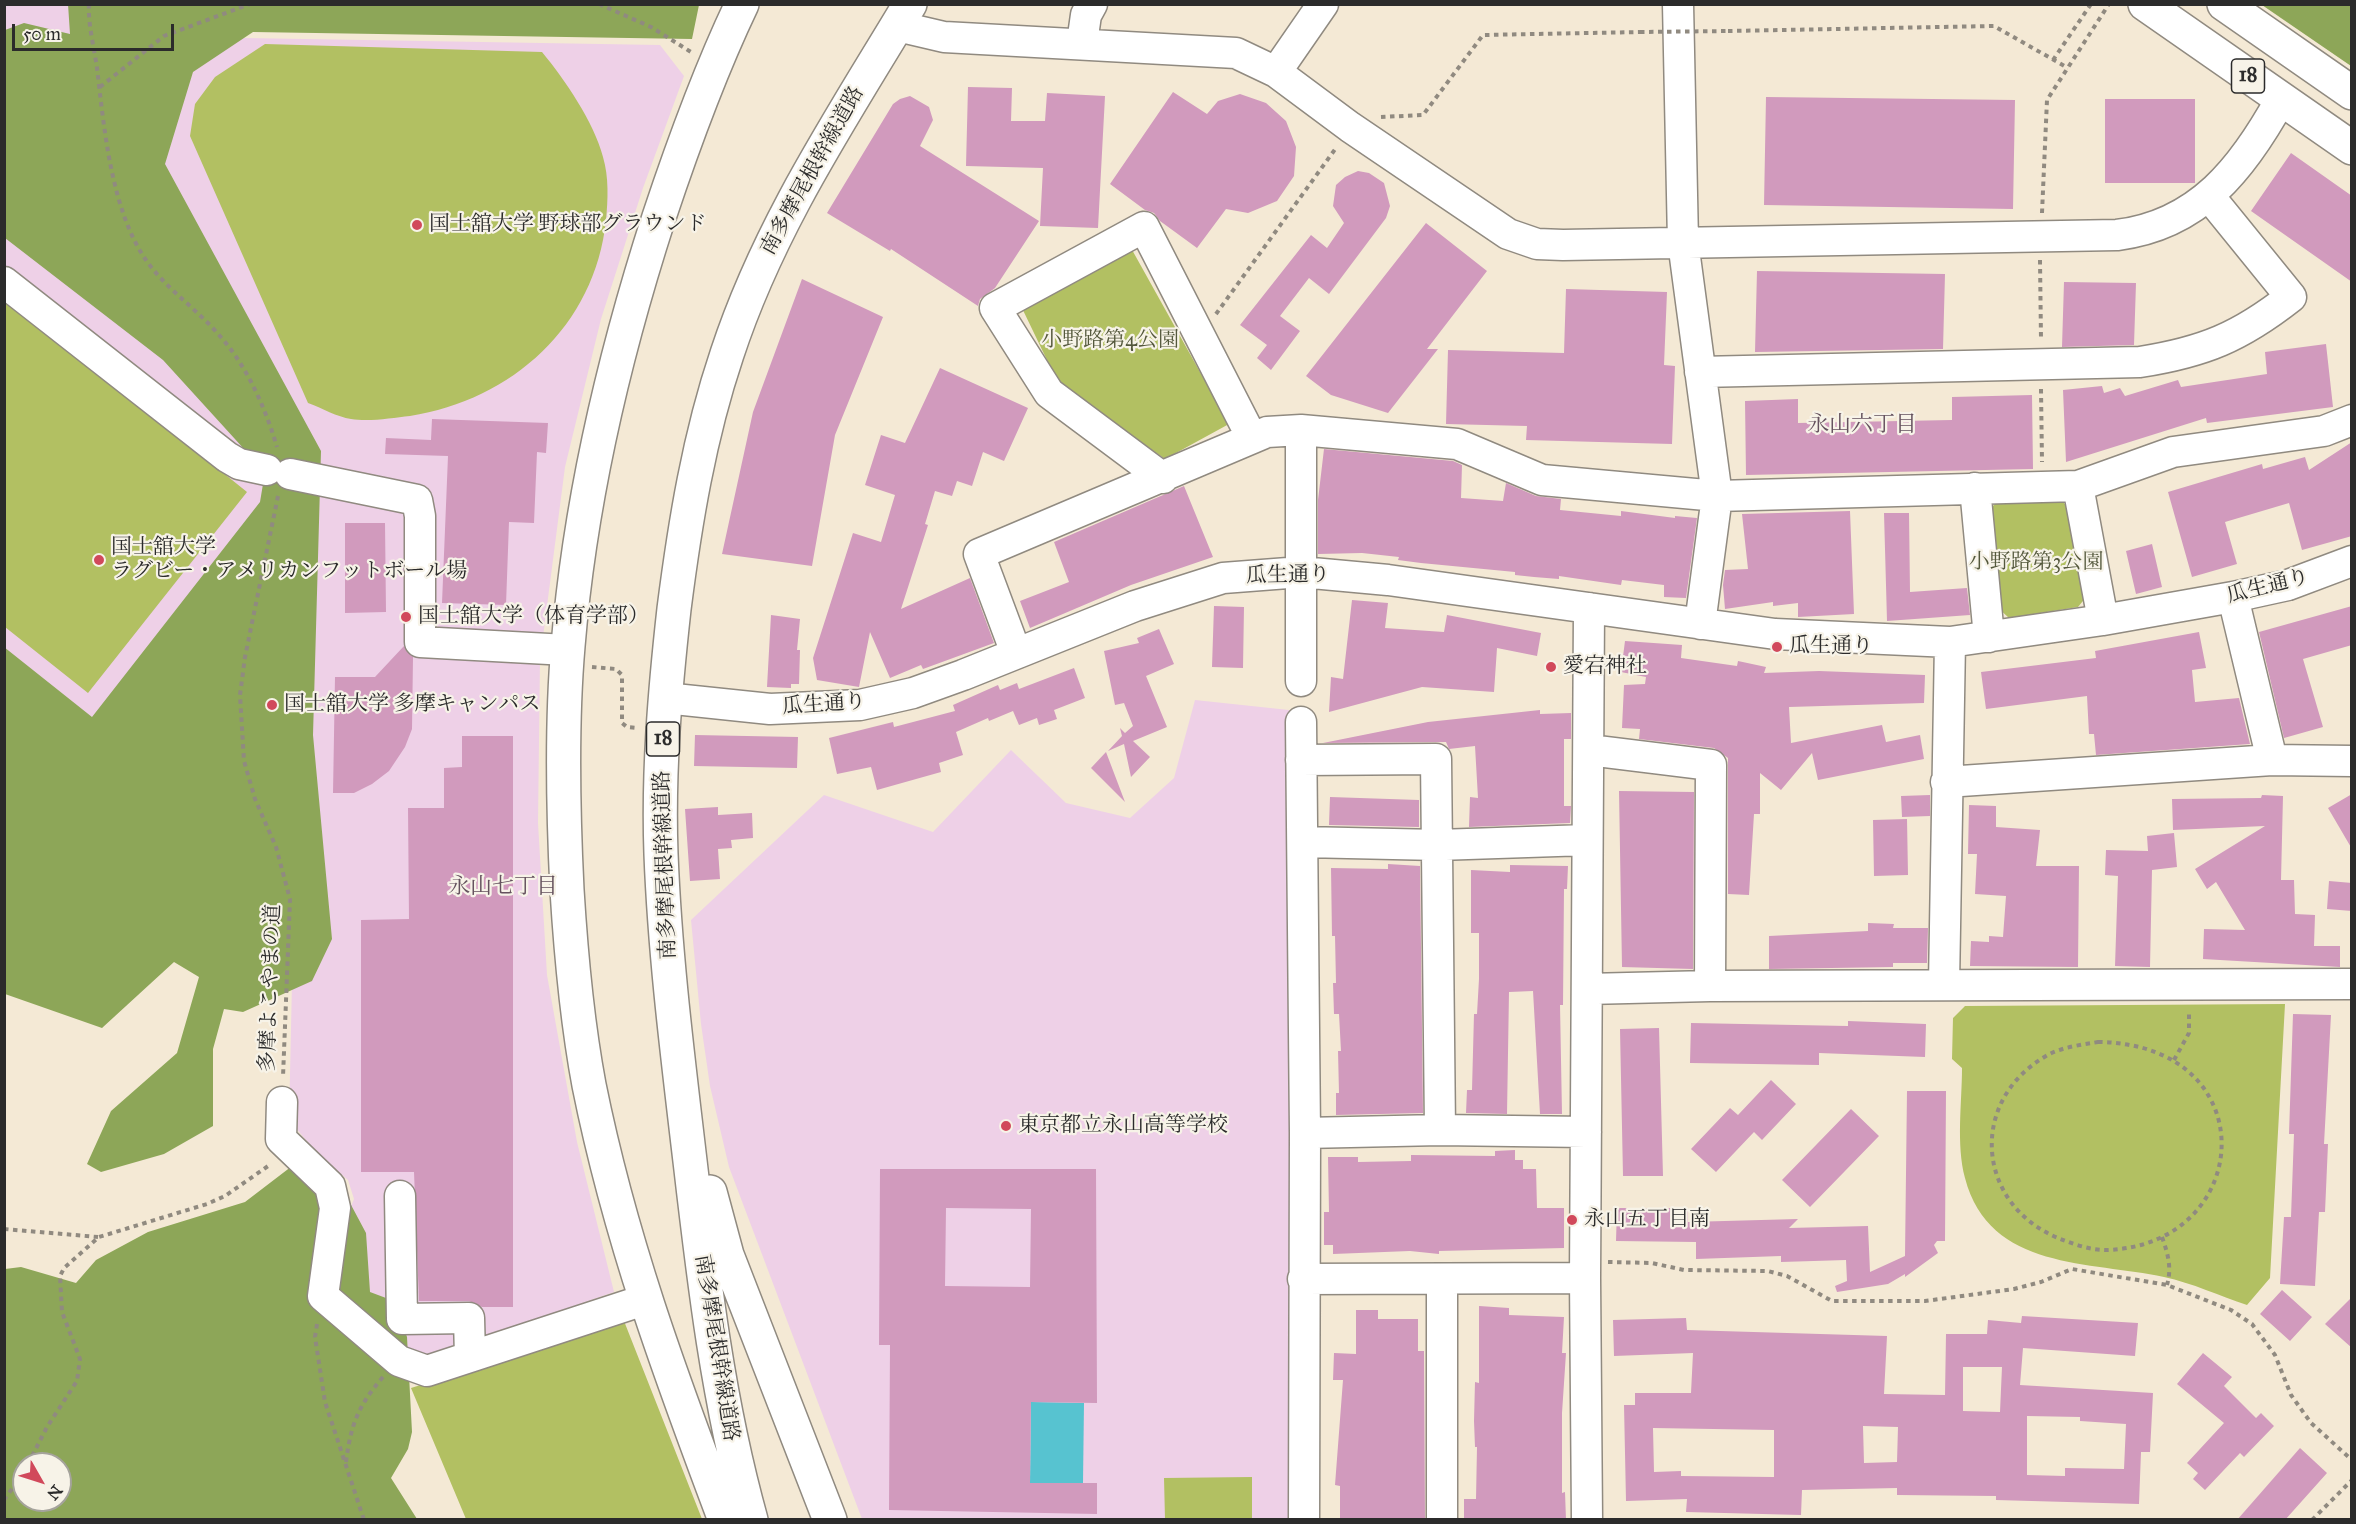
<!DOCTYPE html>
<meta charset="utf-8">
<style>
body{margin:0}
#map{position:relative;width:2356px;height:1524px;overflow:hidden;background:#f4e9d5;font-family:"IM FELL Great Primer",serif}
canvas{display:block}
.frame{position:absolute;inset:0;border:6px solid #2b2b2b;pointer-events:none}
.north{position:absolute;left:12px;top:1452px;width:60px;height:60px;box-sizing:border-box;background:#f7f3e8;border:2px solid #a5a39c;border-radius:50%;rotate:129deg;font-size:16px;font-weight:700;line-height:24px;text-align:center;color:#2b2b2b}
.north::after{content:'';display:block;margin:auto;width:21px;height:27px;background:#d1495b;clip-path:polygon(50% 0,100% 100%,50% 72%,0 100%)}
.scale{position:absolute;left:12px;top:24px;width:162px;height:27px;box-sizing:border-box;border:3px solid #2b2b2b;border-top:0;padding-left:8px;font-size:18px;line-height:21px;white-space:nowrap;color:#2b2b2b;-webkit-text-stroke:4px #f7f3e8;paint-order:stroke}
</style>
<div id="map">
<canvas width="2356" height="1524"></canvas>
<div class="frame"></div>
<div class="north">N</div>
<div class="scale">50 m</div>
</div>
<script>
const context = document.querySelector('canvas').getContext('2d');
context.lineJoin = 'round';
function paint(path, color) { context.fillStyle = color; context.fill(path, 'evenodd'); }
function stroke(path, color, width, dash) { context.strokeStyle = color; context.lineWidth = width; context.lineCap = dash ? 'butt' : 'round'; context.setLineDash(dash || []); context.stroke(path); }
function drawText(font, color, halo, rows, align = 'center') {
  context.font = font + ' "IM FELL Great Primer","Noto Serif JP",serif'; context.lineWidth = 4.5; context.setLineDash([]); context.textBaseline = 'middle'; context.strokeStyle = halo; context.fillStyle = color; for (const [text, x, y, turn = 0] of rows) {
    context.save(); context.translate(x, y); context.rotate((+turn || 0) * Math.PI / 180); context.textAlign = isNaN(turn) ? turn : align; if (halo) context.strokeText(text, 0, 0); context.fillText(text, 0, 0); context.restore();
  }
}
paint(new Path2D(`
 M4,5H78L186,37L660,45L684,76L643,188L601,319L565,467L540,660L538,823L547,975L577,1142L614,1292L433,1355L408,1351L348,1285L344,1224L354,1199L348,1180L316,1152L289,1120L292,982L5,750Z
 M1195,700L1289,710L1294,1519H862L729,1167L710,1086L701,1024L691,920L824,795L933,832L1011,750L1066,803L1130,818L1174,778Z`), '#eed0e7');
paint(new Path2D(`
 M265,44L542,52C565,80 594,122 603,157C609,177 608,200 606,220C595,326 512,400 410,416C392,418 369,422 351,419C337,417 322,408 308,403L190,136L195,104L215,77Z
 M1131,248L1229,424L1165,459L1058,383L1021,306Z
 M4,297L247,492L88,693L5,627Z
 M2059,498L2071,510L2087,596L2078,607L2009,618L1996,606L1986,513L1999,500Z
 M2285,1004L2270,1278L2247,1305C2220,1296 2192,1283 2164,1277C2091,1261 1989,1271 1965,1178C1956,1144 1962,1103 1962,1068L1952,1059L1953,1018L1965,1006Z
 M624,1321L702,1519H466L411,1388Z
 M1252,1477V1519H1165L1164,1478Z`), '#b2c062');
paint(new Path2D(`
 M68,4L699,5L692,39L253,32L193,72L165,164L321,451L313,735L332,939L312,981L243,1012L224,1009L213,1049V1126L164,1154L101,1172L87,1164L111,1111L177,1053L199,977L174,962L102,1028L5,994L4,647L92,717L260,502L265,472L163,360L5,238V30L24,23L70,34Z
 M2262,5H2351V66Z
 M296,1163L342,1188L366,1233L370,1292L394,1301L407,1337L412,1432L408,1449L391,1478L417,1519L5,1520V1269L21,1267L76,1283L96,1260L148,1232L245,1202ZM24,1464H60V1500H24Z`), '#8da658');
paint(new Path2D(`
 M1031,1402L1084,1403L1083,1483H1030Z`), '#57c3d0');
paint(new Path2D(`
 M968,87L1012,88L1011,121H1045L1047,93L1105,96L1098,228L1040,226L1043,168L966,166Z
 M1173,92L1207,114L1218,101L1240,94L1266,103L1286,121L1296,147L1294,176L1277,201L1248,213L1226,209L1197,248L1160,221L1154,213L1145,210L1110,184Z
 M910,96L929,107L933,120L920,146L1039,221L995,288L980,299L978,306L891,249L890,251L827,213L893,104L900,99Z
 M1766,97L2015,100L2013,209L1764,205Z
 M2105,99H2195V183H2105Z
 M2291,153L2352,196V282L2251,211Z
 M1358,171L1369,173L1384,183L1390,206L1386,218L1329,294L1309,278L1280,316L1300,331L1271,370L1257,358L1267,345L1240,325L1311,235L1327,248L1344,223L1333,206L1336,185L1345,177Z
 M1426,223L1487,271L1427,349H1438L1388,413L1331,395L1306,376Z
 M1757,271L1945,274L1943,349L1755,352Z
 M802,279L883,317L835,435L812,566L722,554L753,412Z
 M2064,282L2136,283L2134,345L2062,347Z
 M1566,289L1667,292L1664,365L1675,366L1672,444L1526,440L1527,426L1446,424L1448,350L1564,353Z
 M2326,344L2333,407L2207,423L2206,418L2066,462L2063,390L2102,386L2104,393L2120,388L2125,396L2178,380L2181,387L2267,374L2265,352Z
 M940,368L1028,408L1004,461L983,452L972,486L957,481L952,496L935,491L925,524L928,525L901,609L970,578L994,643L923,669L921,665L890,678L870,632L859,687L817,680L813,658L853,533L881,542L895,495L865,485L881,435L905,443Z
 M2032,395L2033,469L1746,475L1745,401L1798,399V423L1952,420V397Z
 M432,419L548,423L546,453L537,452L534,523L509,522L506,605L442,603L448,456L385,454L386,438L431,440Z
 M2352,442V536L2302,550L2289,503L2225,522L2237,564L2192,577L2168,492L2262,464L2263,469L2305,457L2309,470Z
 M1324,449L1453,461L1462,465L1461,498L1503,501L1506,483L1536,496L1561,499L1560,510L1621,516V511L1675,518V516L1697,518L1686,598L1664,597V585L1622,580L1621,585L1559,576V579L1534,577L1515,575V572L1421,563L1398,560L1399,557L1362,553L1318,554V500Z
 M1184,486L1213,557L1131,585L1030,628L1020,601L1069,582L1054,542Z
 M1850,511L1854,614L1798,617V603L1773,606V602L1725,609L1723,585L1725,570L1748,569L1742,514Z
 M1884,513H1909L1910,592L1967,588L1970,615L1887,621Z
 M345,523H385L386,612L345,613Z
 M2152,544L2162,587L2136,594L2126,551Z
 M1352,600L1388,603L1385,628L1444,632L1447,615L1541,633L1537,656L1497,648L1494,692L1422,687L1329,712L1331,677L1343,679Z
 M1214,606L1244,607L1243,668L1212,667Z
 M2352,606V645L2303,659L2323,727L2284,738L2259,632Z
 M771,615L800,619L797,650H800L799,684H791V688L767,687Z
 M1159,629L1174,664L1146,676L1167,727L1133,741L1150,757L1131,777L1124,744L1108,751L1122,736L1120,728L1125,733L1133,726L1124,703L1115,705L1104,651L1139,643L1137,638Z
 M2199,632L2206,668L2192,670L2195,702L2239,698L2250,744L2096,755L2094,734H2089L2087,696L1986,709L1981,672L2096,658L2095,651Z
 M1625,641L1682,645L1681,658L1737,666L1738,661L1766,667L1764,673L1819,671L1925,675L1924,703L1789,707L1791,743L1882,725L1886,742L1920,735L1924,759L1818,780L1812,753L1781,790L1760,773V814H1754L1749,895L1728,894V758L1714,748L1639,739L1640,729L1622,728L1624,685L1645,684L1646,677L1621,672Z
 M404,646L413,657L412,729L405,747L389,771L372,784L354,793H333L335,677H375Z
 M1074,668L1085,698L1054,710L1057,719L1039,725L1037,718L1019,725L1013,711L989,721L988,718L956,732L963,755L939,763L941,772L877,790L871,767L837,774L829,738L893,722L894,727L955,711L953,705L998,685L1000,690L1017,683L1019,689Z
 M1540,710V714L1571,713V739H1564V806H1571L1570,823L1469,827L1470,797L1478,798L1475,746L1449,749L1446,742L1323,743L1428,722Z
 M695,735L798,737L797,768L694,766Z
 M462,736H513V1307H482L469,1301H419L414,1172H361V920L409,919L408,808H444V768L462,767Z
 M1106,752L1125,802L1091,768Z
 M1619,791L1694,792L1693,969L1622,967Z
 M2352,794V849L2328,808Z
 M1930,795V816L1902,817L1901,796Z
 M2262,795L2283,796L2281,880H2294L2295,914L2315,915L2314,946H2340V967L2203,959L2204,929L2245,930L2216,882L2207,889L2195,869L2265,826L2173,830L2172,799L2261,798Z
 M1330,797L1419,800V827L1329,825Z
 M1969,805L1996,806V827L2040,830L2036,866H2079L2078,967L1970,966L1971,941L1989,942V936L2003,937L2006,896L1975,894L1977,854H1968Z
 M718,807V815L752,813L753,838L731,840L732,848L718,849L720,879L690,881L685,809Z
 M1907,819L1908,875L1874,876L1873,820Z
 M2174,833L2177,867L2152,870L2150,967L2115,966L2118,876L2105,875L2106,850L2148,851L2147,836Z
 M1388,864L1420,866L1423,1113L1336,1115V1093H1339L1338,1051H1341L1339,1014H1334L1333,983H1336L1335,936H1332L1331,868L1388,869Z
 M1510,865L1568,866L1567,889H1564L1563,1005H1560L1562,1114H1540L1533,991L1509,992L1507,1114L1466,1113L1467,1090H1472L1474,1014H1477L1479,979V933H1471V870L1510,872Z
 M2329,881L2352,883V911L2327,909Z
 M1868,923L1894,924L1893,928H1928L1927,963H1893V967L1769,969V936L1868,931Z
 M2293,1014L2331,1015L2324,1144H2328L2325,1212H2319L2315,1286L2280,1284L2284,1217H2291L2294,1134H2289Z
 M1848,1021L1926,1024L1925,1057L1819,1053V1065L1690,1063L1691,1023L1848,1026Z
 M1659,1028L1663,1176H1623L1620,1029Z
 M1771,1080L1796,1104L1762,1140L1754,1132L1716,1172L1691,1149L1730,1108L1738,1115Z
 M1907,1091H1946L1945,1241H1937L1934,1245L1938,1253L1905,1277V1274L1888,1284L1837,1292L1835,1286L1847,1281L1846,1260L1781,1262V1256L1696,1259V1242L1616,1241L1617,1208H1688V1222L1798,1219L1789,1228L1868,1226L1870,1272L1905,1256Z
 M1851,1109L1879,1136L1810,1207L1782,1180Z
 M1515,1150V1160H1523V1169H1536L1537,1208H1564V1248L1439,1251V1254L1410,1251L1333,1254V1245H1324V1212H1329L1328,1157H1358V1162L1411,1161V1155L1495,1156V1151Z
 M880,1169H1096L1097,1403L1031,1402L1030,1483H1097V1514L889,1510L890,1345H879ZM946,1208L1031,1209L1030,1287L945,1286Z
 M2282,1290L2312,1317L2290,1341L2260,1314Z
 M2352,1297V1348L2325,1324Z
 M1479,1306L1509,1308V1315L1564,1317L1562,1353H1566L1562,1413V1493L1565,1492L1566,1520H1464V1499H1476L1477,1447H1475L1474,1421L1475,1382L1479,1383Z
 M1356,1310H1378V1319H1418V1351H1424L1425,1520H1340V1486L1335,1485L1343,1380H1333L1334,1353L1356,1354Z
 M2022,1316L2138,1323L2135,1356L2023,1348L2020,1385L2153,1393L2150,1452H2141L2139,1504L1996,1500V1496L1897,1495V1488L1802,1490L1801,1515L1686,1512L1687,1499L1626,1501L1624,1405H1635V1393H1691L1693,1353L1614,1356L1613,1320L1686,1318L1687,1330L1887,1336L1884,1394L1945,1395L1946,1334H1987L1988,1320L2021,1323ZM1963,1367H2002L2000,1412L1963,1411ZM2027,1416L2080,1417V1421L2126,1424L2124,1469L2065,1468V1476L2027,1475ZM1863,1426L1898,1427L1897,1462L1864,1463ZM1653,1428L1774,1430V1477L1681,1476V1471L1654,1472Z
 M2203,1353L2232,1377L2224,1386L2256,1418L2261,1413L2274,1426L2244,1457L2240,1453L2205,1490L2193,1479L2198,1473L2187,1463L2224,1423L2177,1384Z
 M2300,1448L2327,1473L2285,1520H2237Z`), '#d19abd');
const minor = new Path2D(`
 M1678,4L1683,242L1717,496L1700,624
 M897,26L944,37L1236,53L1276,72L1350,127L1508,234L1537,244L1563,245L2117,235C2199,225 2243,168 2281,99
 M1082,43L1086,15L1092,4
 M1276,72L1323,4
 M4,282L227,457L239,464L267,470
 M1700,372L2140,362C2204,352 2240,337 2291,297L2209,196
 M1301,430V681
 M290,474L417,500L420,516V642L567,650
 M1163,478L1049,393L995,308L1144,227L1252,438
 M2078,486L2103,620
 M1975,488L1989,637
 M2233,597L2272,760
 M1016,653L979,554L1267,432L1301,430L1457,444L1542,480L1717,496L2078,486L2173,452L2324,431L2352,420
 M665,698L770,709L860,705L913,693L963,675L1135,606L1223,578L1301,572L1388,580L1775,634L1950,642L2103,620L2233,597L2288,585L2352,561
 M1301,722L1305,1133L1304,1520
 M1589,750L1711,765L1710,986
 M1301,760L1436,759L1440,1130
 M1946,782L2272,760L2352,761
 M1303,842L1438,845L1587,840
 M1944,984L1950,642
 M1587,989L1710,986L2352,984
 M282,1102L281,1139L330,1186L335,1208L323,1296L399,1361L427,1371L644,1300
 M1305,1133L1440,1130L1586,1132
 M400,1196L402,1319L469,1318L470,1357
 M1303,1279L1585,1278
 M1442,1520V1280
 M1587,1520L1585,1278L1589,608`);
const major = new Path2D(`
 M2145,4L2352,148
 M2224,4L2352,93
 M710,1192L727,1255L830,1520
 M725,1520C670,1374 620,1239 589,1085C577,1021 571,955 567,890C563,809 561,727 568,646C580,500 614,356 659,217C683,145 709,73 742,4
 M751,1520C718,1402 704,1282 690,1161C678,1059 665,957 661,854C658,772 665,690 674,609C685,523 699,437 727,354C769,226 841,119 910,4`);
stroke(minor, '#908a80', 33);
stroke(major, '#908a80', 36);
stroke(new Path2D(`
 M89,4C88,25 94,47 97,68C104,127 111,210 146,260C166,289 196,308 219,335C247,366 265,407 277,447
 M599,4L651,27L691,52
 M1728,31L1994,26L2068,68
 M2053,60L2091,4
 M100,87L164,36L250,4
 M1381,117L1423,115L1483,35L1640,32
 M2042,213L2047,100L2109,4
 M2040,260L2041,339
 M1216,314L1336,148
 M2041,389L2042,462
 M278,496L245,657L240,695L244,761L255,799L276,847L290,899L283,1077
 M592,667L616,669L622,675V723L627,727L638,728
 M2098,1042C2268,1044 2255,1246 2106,1250C2090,1250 2073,1244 2058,1238C1976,1204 1968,1101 2046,1056C2061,1047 2081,1045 2098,1042Z
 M2174,1060L2189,1033V1010
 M4,1229L98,1237
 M2162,1237C2168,1254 2172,1268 2167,1285
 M1608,1262L1652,1263L1684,1270L1768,1271L1787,1276L1832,1301H1925L2014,1289L2041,1282L2072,1269L2167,1285L2231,1310L2252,1324L2275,1355L2291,1395L2311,1423L2352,1460
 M317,1324L315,1337L325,1402L364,1520
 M346,1462C351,1424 358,1406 383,1377
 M28,1464L47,1427L77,1381L80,1359L62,1312L60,1276L64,1268L99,1237L207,1204L225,1196L271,1164
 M4,1500L24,1472
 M2312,1520L2352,1480`), '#908a80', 4, [4.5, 4.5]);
stroke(minor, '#fff', 30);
stroke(major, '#fff', 33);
stroke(new Path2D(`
 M1640,32L1728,31`), '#908a80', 4, [4.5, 4.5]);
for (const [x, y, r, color] of [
 [417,225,6,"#d1495b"],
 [99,560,6,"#d1495b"],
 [406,617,6,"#d1495b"],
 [1777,647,6,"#d1495b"],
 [1551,667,6,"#d1495b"],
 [272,705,6,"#d1495b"],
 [1006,1126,6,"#d1495b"],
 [1572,1220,6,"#d1495b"]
]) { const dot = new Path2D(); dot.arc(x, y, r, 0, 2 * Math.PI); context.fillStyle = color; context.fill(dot); stroke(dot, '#f7f3e8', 2); }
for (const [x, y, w] of [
 [2248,76,33],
 [663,739,33]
]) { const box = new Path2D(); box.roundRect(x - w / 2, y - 17, w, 34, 4.5); context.fillStyle = '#f7f3e8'; context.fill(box); stroke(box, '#2b2b2b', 1.5); }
drawText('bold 20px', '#2b2b2b', null, [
 ["18",2248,76],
 ["18",663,739]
]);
drawText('21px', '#2b2b2b', '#f7f3e8', [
 ["南多摩尾根幹線道路",813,171,-61],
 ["瓜生通り",1288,576,-1],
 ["瓜生通り",2268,587,-14],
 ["瓜生通り",824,705,-4],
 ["南多摩尾根幹線道路",666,865,-92],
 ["多摩よこやまの道",271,988,-88],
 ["南多摩尾根幹線道路",716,1348,81]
]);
drawText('21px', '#2b2b2b', '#f7f3e8', [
 ["国士舘大学 野球部グラウンド",429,225],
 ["国士舘大学",111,548],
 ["ラグビー・アメリカンフットボール場",111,572],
 ["国士舘大学（体育学部）",418,617],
 ["瓜生通り",1789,647],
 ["愛宕神社",1563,667],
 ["国士舘大学 多摩キャンパス",284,705],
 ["東京都立永山高等学校",1018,1126],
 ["永山五丁目南",1584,1220]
], 'left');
drawText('21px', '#54583c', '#f7f3e8', [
 ["小野路第4公園",1110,341],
 ["小野路第3公園",2036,563]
]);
drawText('22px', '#65525e', '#f7f3e8', [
 ["永山六丁目",1862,426],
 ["永山七丁目",503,888]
]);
</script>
